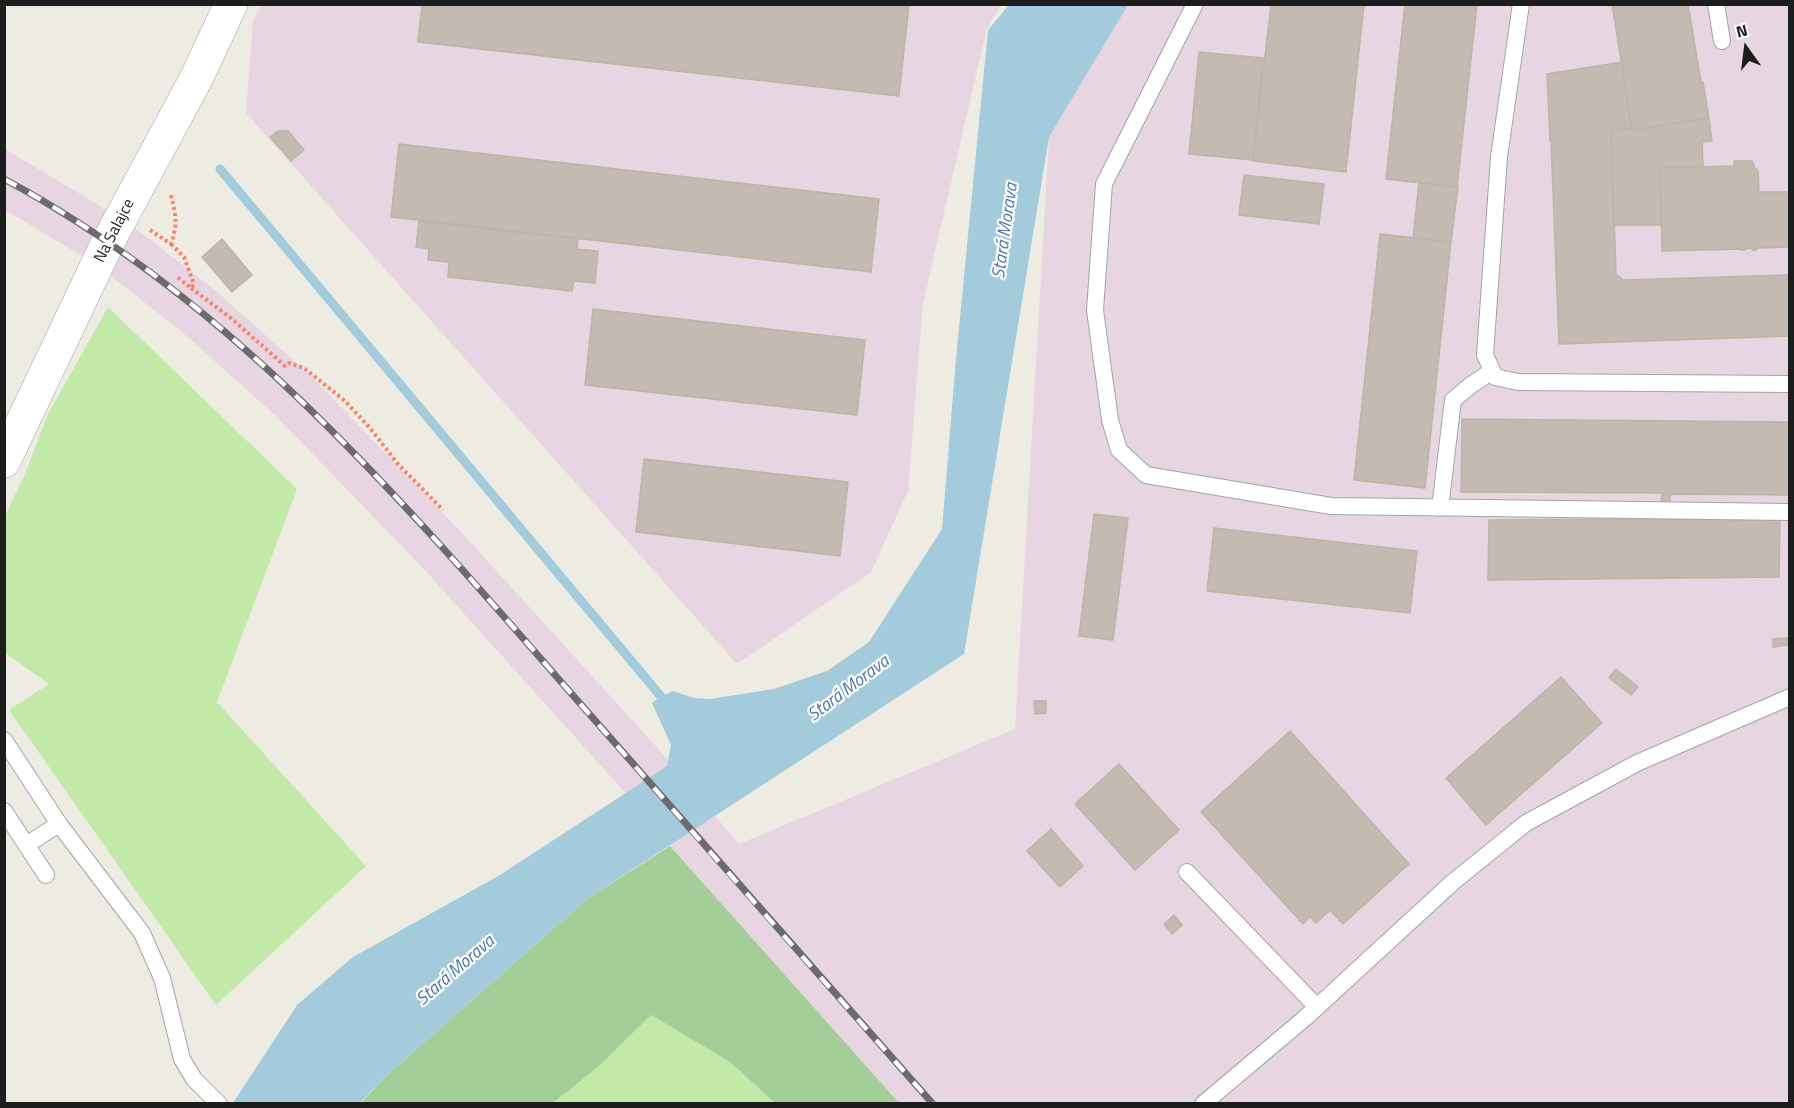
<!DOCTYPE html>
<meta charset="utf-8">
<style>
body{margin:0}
#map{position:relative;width:1794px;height:1108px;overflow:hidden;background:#eeebe3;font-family:"Titillium Web",sans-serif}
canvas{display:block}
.frame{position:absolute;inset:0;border:6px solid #1d1d1d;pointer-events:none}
.north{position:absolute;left:1716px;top:18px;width:60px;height:60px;-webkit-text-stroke:4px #fff;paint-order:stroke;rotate:346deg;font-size:16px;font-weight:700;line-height:24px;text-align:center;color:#1d1d1d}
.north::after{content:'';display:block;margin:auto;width:21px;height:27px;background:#1d1d1d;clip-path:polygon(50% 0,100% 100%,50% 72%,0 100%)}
</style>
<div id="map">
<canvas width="1794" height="1108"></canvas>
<div class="frame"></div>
<div class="north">N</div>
</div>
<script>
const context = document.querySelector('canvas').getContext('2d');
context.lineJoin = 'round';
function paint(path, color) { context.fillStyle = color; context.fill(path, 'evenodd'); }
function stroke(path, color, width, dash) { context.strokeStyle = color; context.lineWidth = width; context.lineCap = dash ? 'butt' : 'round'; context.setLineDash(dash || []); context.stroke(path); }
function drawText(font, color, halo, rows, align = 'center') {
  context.font = font + ' "Titillium Web",sans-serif'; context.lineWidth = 4.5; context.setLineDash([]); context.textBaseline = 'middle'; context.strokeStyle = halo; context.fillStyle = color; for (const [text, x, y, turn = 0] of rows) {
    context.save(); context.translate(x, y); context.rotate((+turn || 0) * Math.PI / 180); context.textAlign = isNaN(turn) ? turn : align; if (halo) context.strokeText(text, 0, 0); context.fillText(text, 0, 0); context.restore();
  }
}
paint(new Path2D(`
 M261,5H1001L987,28L923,303L908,491L871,572L743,660L736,663L246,113L253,21Z
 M1128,5H1789V1103H899L699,879L620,787L421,566L275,415L181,331L97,265L5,210V149L127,222L215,290L312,377L460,531L661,752L739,844L1015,729L1049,137Z`), '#e7d5e2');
paint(new Path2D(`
 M108,307L297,489L217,702L366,866L216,1005L9,710L49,684L5,653V516L25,474L48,414Z
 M651,1015L730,1062L775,1103L549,1104Z`), '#c3e9a8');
paint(new Path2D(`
 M670,846L899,1103H775L730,1062L651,1015L600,1065L553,1103L360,1104L387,1075L587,899Z`), '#a3ce98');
paint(new Path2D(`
 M1009,5H1128L1049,137L964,654L587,899L387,1075L360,1103H233L297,1005L353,957L500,875L667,766L671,745L652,703L660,697L673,691L694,698L710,699L774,689L827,671L869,642L942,529L956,359L988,30Z`), '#a3cbdc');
stroke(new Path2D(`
 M220,169L669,706`), '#a3cbdc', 9);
const building = new Path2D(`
 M422,4H909L899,96L418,42Z
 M1271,4H1364L1346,172L1253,161Z
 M1405,4H1477L1457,187L1386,179Z
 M1612,4H1688L1701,82H1703L1709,118L1632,130Z
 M1199,52L1263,58L1253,160L1189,154Z
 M1622,62L1631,128L1611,131L1616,274L1623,280L1790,275V336L1559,344L1551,140L1550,141L1547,74Z
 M1709,118L1712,141L1702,142L1703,166L1660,168L1662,225H1614L1611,131L1631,128L1632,130Z
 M278,131H288L304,150L291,161L270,137Z
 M399,144L879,199L871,272L391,217Z
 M1734,161H1752L1755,168L1758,170L1759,192H1789L1790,247L1756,248V250H1752V248L1745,249V250H1741V249L1662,251L1660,168L1734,166Z
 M1244,175L1324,184L1319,224L1239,215Z
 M1419,183L1458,187L1451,242L1413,238Z
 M419,221L578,239L577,249L598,251L595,283L574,281L572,291L448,277L449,262L428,260L429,249L416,247Z
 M1380,234L1451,242L1425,488L1354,480Z
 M222,239L252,275L232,292L202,257Z
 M593,309L865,340L857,415L585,385Z
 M1462,419L1790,422V495L1670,494V503H1661L1662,493L1461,492Z
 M644,459L848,482L840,556L636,532Z
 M1094,514L1128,518L1113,640L1079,636Z
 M1780,518L1779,577L1488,580L1489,520Z
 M1214,528L1417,551L1410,613L1207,591Z
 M1787,638L1788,645L1773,647V639Z
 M1616,669L1638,687L1631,695L1609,678Z
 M1561,677L1602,723L1486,825L1446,778Z
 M1034,701H1046V713L1035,714Z
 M1290,731L1409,864L1343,924L1330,910L1316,923L1310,917L1303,924L1201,812Z
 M1119,764L1179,830L1135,870L1075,804Z
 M1051,829L1083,866L1060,887L1027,851Z
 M1174,915L1182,925L1172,934L1164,924Z`);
paint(building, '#c3bab2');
stroke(building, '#c0b3a5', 1.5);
const lane = new Path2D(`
 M1195,4L1104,184L1095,310L1110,420L1119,450L1146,475L1331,506L1790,512
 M1521,4L1499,157L1485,355L1495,377L1518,382L1790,384
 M1716,4L1722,41
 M1440,508L1453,400L1471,385L1492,371
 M4,740L59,824L142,933L162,978L182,1059L194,1079L219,1104
 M4,811L46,875
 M26,845L59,824
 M1187,872L1317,1007
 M1203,1104L1305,1018L1453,882L1526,823L1637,763L1790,697`);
const street = new Path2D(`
 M4,461L108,242L196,79L231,4`);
stroke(lane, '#a4a4a4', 18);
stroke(street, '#a4a4a4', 34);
stroke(new Path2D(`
 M150,230L171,244C178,223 176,217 171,195
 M171,244L184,257L194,284L191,288L176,276
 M191,288L232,319L285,366L289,363L304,368L345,401L370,428L397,463L443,510`), '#f98369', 4, [3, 3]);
stroke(lane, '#fff', 16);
stroke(street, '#fff', 33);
const rail = new Path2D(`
 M4,179C233,301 402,500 570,692C690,829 811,967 933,1104`);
stroke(rail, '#6b6b6b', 7);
stroke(rail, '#fff', 4.5, [14]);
drawText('16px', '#1d1d1d', '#fff', [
 ["Na Salajce",115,231,-63]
]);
drawText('italic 18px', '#4a73ac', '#fff', [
 ["Stará Morava",1006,231,-82],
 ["Stará Morava",849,689,-37],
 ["Stará Morava",456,971,-41]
]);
</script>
